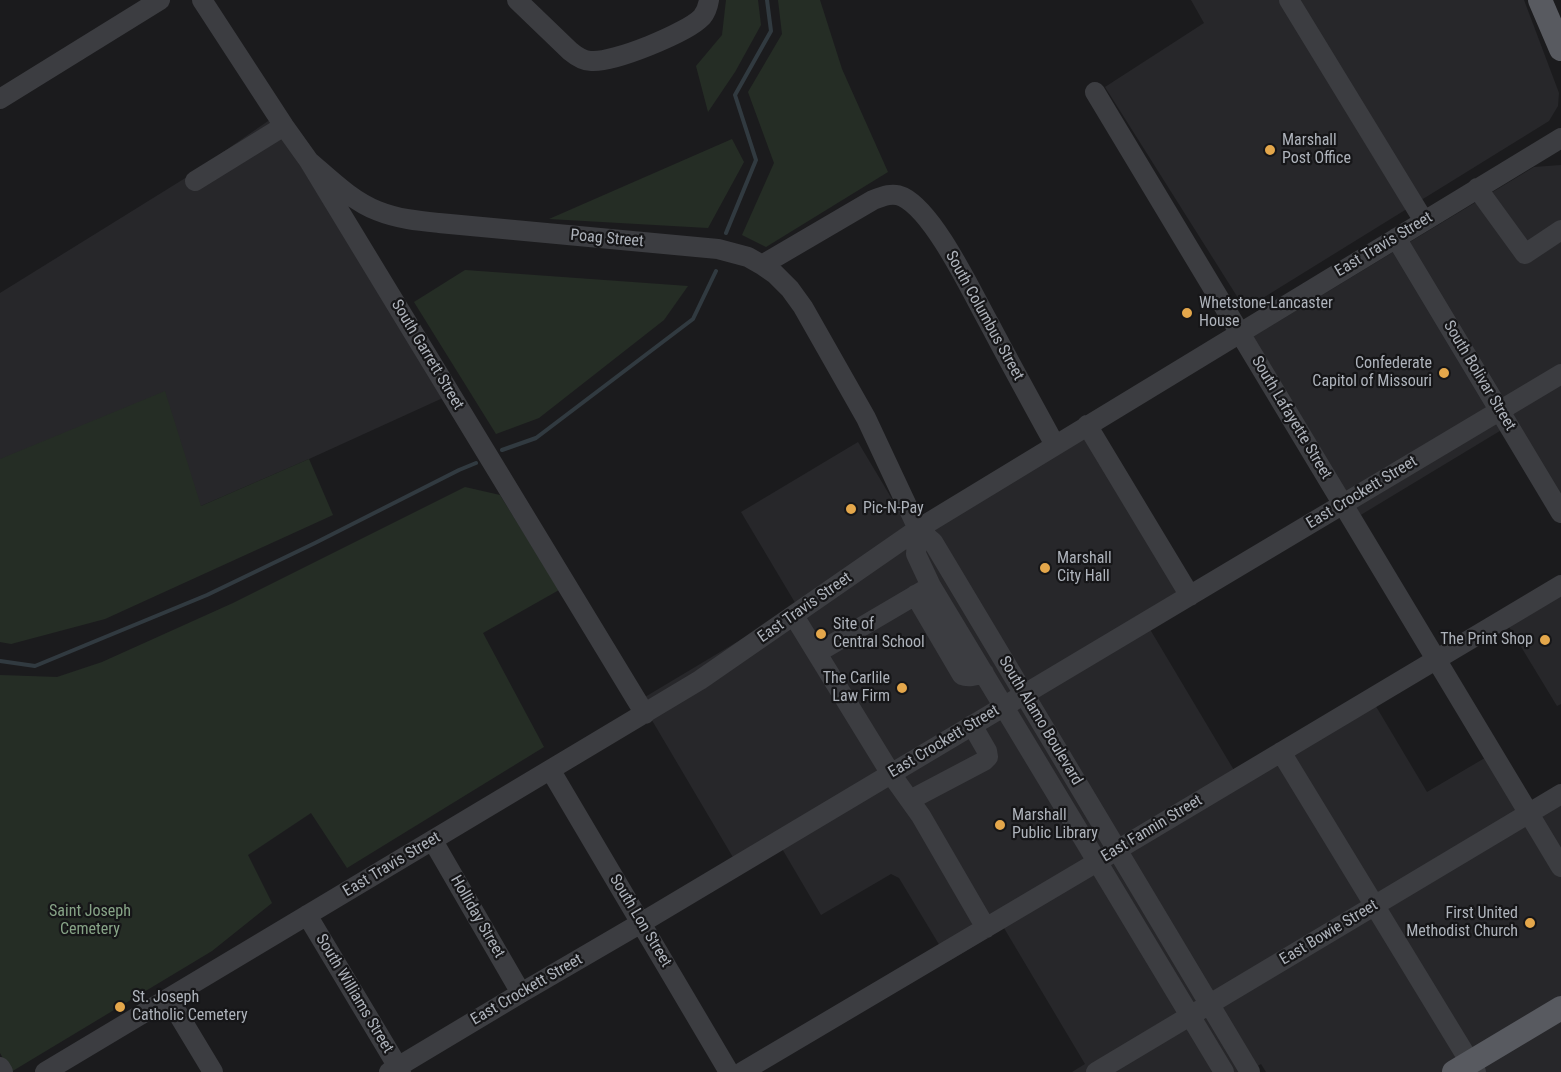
<!DOCTYPE html>
<style>
body{margin:0}
canvas{display:block;background:#1b1b1d}
</style>
<canvas width="1561" height="1072"></canvas>
<script>
const g = document.querySelector('canvas').getContext('2d');
g.lineJoin = 'round';
function paint(path, color) { g.fillStyle = color; g.fill(path, 'evenodd'); }
function trace(path, color, width, dash) { g.strokeStyle = color; g.lineWidth = width; g.lineCap = dash ? 'butt' : 'round'; g.setLineDash(dash || []); g.stroke(path); }
function drawText(font, color, halo, rows, align = 'center') {
  g.font = font + ' "Roboto Condensed",sans-serif'; g.lineWidth = 4.5; g.setLineDash([]); g.textBaseline = 'middle'; g.strokeStyle = halo; g.fillStyle = color; for (const [text, x, y, turn = 0] of rows) {
    g.save(); g.translate(x, y); g.rotate((+turn || 0) * Math.PI / 180); g.textAlign = isNaN(turn) ? turn : align; if (halo) g.strokeText(text, 0, 0); g.fillText(text, 0, 0); g.restore();
  }
}
paint(new Path2D(`
 M1191,0h333l35,93 -1,13 -9,15 -304,188 -140,-222 99,-64z
 M271,119l174,278 -136,62 -108,47 -201,-47v-166l187,-116z
 M1561,165v337l-48,-79 -154,93 -108,-178 283,-171z
 M1090,424l104,175 -46,27 90,151 133,-79 56,94 68,-40 36,59 30,-18v279h-295l-5,-8 -13,8h-176l13,-8 -81,-136 -55,33 -50,-83 -8,-4 -70,41 -47,-80 -40,24 -94,-159 157,-94 -56,-94 117,-70 53,89z
 M1561,589v115l-4,2 -51,-84z`), '#27272a');
paint(new Path2D(`
 M726,0h32l3,25 -26,47 -27,40 -12,-46 26,-31z
 M778,0h42l22,69 46,103 -122,75 -24,-12 32,-72 -26,-71 34,-58z
 M732,139l12,23 -36,66 -159,-9z
 M465,270l223,16 -24,34 -125,98 -43,16 -82,-132z
 M165,391l36,115 108,-47 24,56 -228,104 -94,25 -11,-2v-183z
 M465,487l35,8 59,95 -76,43 61,114 -197,121 -36,-55 -63,42 24,48 -60,48 -201,121 -11,-19v-378l57,2 45,-15 131,-59z`), '#252d25');
trace(new Path2D(`
 M726,233l30,-73 -21,-65 36,-64 -4,-31
 M502,450l34,-12 157,-119 23,-48
 M0,661l35,5 172,-71 108,-52 144,-73 17,-7`), '#313a40', 4);
trace(new Path2D(`
 M202,0l82,126 25,35 336,553
 M517,0l53,51c6,5 13,10 21,10 22,2 96,-28 111,-44 4,-5 6,-11 7,-17
 M1289,0l135,221
 M1095,92l466,775
 M0,99l160,-99
 M309,161c21,18 43,40 69,50 20,8 41,10 61,12l279,26 30,8 14,8 13,9 15,15 13,18 63,111 52,111 15,13 317,530
 M195,181l89,-55
 M1477,188l48,66 36,-24
 M1396,238l165,275
 M762,265l111,-65c10,-4 20,-8 30,-3 32,16 69,96 87,128 21,40 43,80 65,120
 M1087,425l103,171
 M918,529l-2,25 15,32 293,486
 M915,595l47,80c7,3 15,0 22,-2
 M794,616l97,158 30,42 65,112
 M817,653l114,-67
 M1281,752l195,320
 M551,771l178,301
 M910,800l74,-39 4,-4 -1,-6 -15,-26
 M433,841l88,152
 M307,915l94,157
 M169,999l44,73
 M0,1067l3,5
 M45,1072l655,-392 218,-151 643,-391
 M389,1072l132,-79 120,-70 920,-549
 M742,1072l355,-210 464,-277
 M1096,1072l465,-278`), '#3c3d41', 20);
trace(new Path2D(`
 M1540,0l21,49
 M1454,1072l107,-64`), '#585a60', 24);
for (const [x, y, r, color] of [
 [1270,150,6,"#e4a74b"],
 [1187,313,6,"#e4a74b"],
 [1444,373,6,"#e4a74b"],
 [851,509,6,"#e4a74b"],
 [1045,568,6,"#e4a74b"],
 [821,634,6,"#e4a74b"],
 [1545,640,6,"#e4a74b"],
 [902,688,6,"#e4a74b"],
 [1000,825,6,"#e4a74b"],
 [1530,923,6,"#e4a74b"],
 [120,1007,6,"#e4a74b"]
]) { const dot = new Path2D(); dot.arc(x, y, r, 0, 2 * Math.PI); g.fillStyle = color; g.fill(dot); trace(dot, '#161618', 2); }
drawText('16px', '#aeb3bb', '#161618', [
 ["Marshall",1282,141],
 ["Post Office",1282,159],
 ["Whetstone-Lancaster",1199,304],
 ["House",1199,322],
 ["Confederate",1432,364,"right"],
 ["Capitol of Missouri",1432,382,"right"],
 ["Pic-N-Pay",863,509],
 ["Marshall",1057,559],
 ["City Hall",1057,577],
 ["Site of",833,625],
 ["Central School",833,643],
 ["The Print Shop",1533,640,"right"],
 ["The Carlile",890,679,"right"],
 ["Law Firm",890,697,"right"],
 ["Marshall",1012,816],
 ["Public Library",1012,834],
 ["First United",1518,914,"right"],
 ["Methodist Church",1518,932,"right"],
 ["St. Joseph",132,998],
 ["Catholic Cemetery",132,1016]
], 'left');
drawText('16px', '#aeb3bb', '#161618', [
 ["Poag Street",607,239,5],
 ["East Travis Street",1384,245,-31],
 ["South Columbus Street",984,316,61],
 ["South Garrett Street",427,355,59],
 ["South Bolivar Street",1479,376,59],
 ["South Lafayette Street",1291,418,59],
 ["East Crockett Street",1362,493,-31],
 ["East Travis Street",805,608,-35],
 ["South Alamo Boulevard",1040,721,59],
 ["East Crockett Street",944,742,-31],
 ["East Fannin Street",1152,829,-31],
 ["East Travis Street",392,865,-31],
 ["Holliday Street",477,917,60],
 ["South Lon Street",640,921,59],
 ["East Bowie Street",1329,933,-31],
 ["East Crockett Street",527,990,-30],
 ["South Williams Street",354,994,59]
]);
drawText('16px', '#87a487', '#161618', [
 ["Saint Joseph",90,912],
 ["Cemetery",90,930]
]);
</script>
